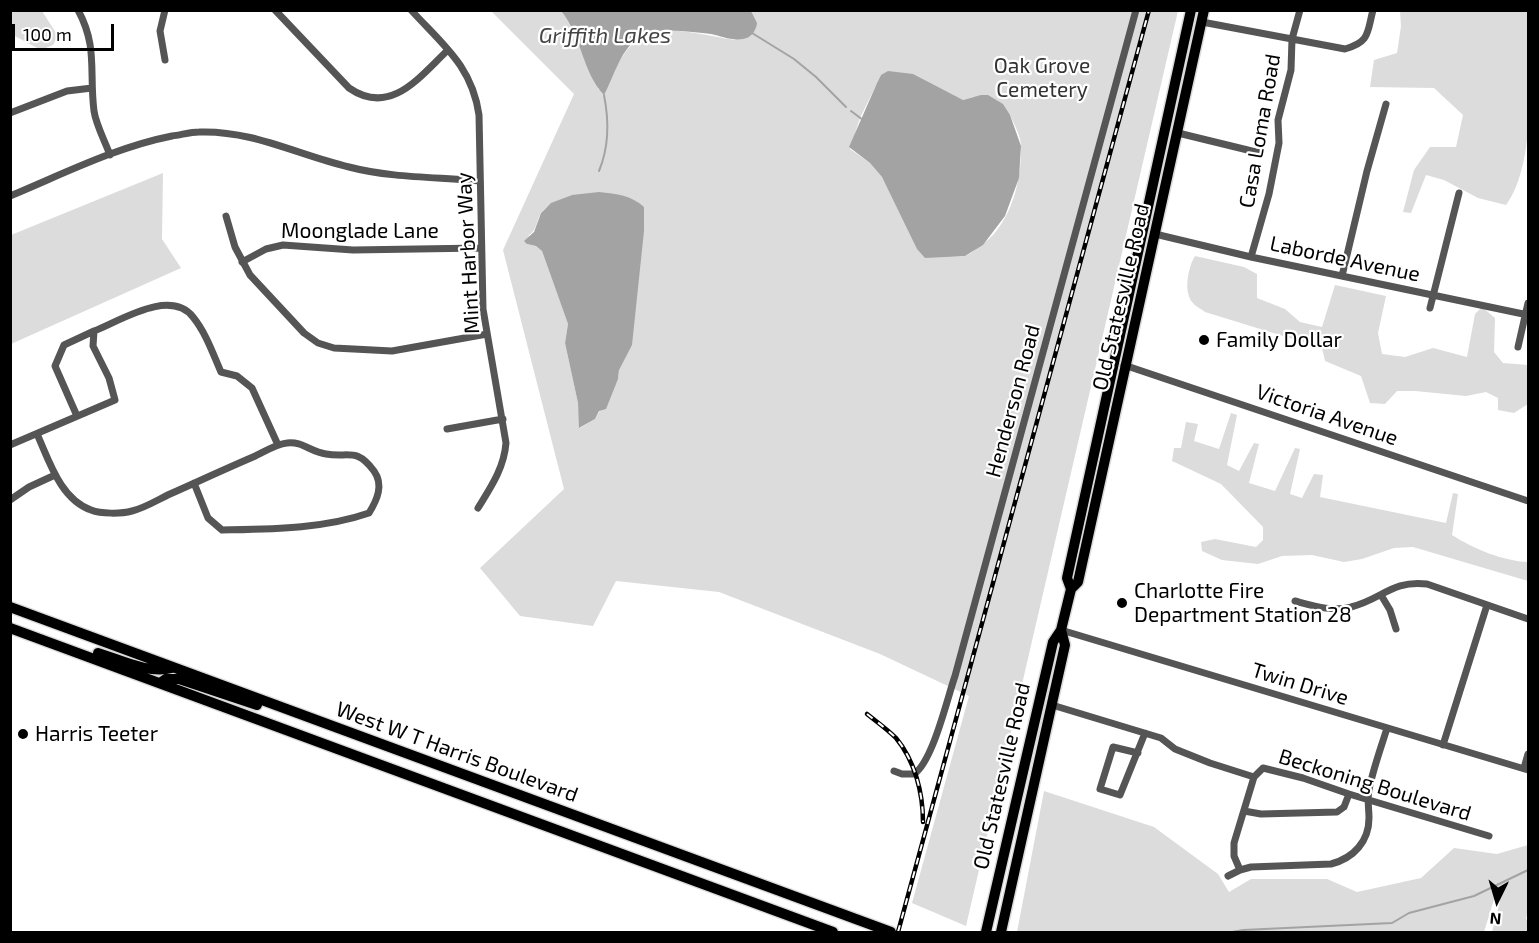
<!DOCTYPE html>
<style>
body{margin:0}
#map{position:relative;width:1539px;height:943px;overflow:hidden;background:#fff;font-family:"Exo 2",sans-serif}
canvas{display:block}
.frame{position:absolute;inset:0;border:12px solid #000;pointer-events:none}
.north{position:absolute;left:1467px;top:871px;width:60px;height:60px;-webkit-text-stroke:4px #fff;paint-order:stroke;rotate:185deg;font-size:16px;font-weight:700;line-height:24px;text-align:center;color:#000}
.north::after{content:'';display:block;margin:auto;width:21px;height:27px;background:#000;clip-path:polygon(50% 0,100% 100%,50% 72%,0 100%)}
.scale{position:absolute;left:12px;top:24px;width:102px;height:27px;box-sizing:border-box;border:3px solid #000;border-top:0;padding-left:8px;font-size:18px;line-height:21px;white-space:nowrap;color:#000;-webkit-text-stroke:4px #fff;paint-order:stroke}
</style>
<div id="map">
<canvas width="1539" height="943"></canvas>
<div class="frame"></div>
<div class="north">N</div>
<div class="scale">100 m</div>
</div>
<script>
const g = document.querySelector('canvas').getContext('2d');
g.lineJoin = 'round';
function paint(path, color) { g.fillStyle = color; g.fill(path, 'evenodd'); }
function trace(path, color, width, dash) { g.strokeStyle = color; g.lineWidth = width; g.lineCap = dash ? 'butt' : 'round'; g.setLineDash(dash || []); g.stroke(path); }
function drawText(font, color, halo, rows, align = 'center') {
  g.font = font + ' "Exo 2",sans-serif'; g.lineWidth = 4.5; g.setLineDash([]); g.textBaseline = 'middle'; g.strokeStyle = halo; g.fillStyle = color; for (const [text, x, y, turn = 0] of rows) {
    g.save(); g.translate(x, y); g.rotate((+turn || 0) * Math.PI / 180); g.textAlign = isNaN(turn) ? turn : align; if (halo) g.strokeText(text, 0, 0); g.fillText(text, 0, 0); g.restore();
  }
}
paint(new Path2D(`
 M10,11h32l16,25 -5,9 -12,5 -30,-16z
 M491,11h70l12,16 26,63 10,-5c26,-73 64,-55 126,-45l17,-28 -1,-1h427l-212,915 -54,-23 57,-207 -89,-42 -161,-62 -103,-11 -23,45 -73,-10 -40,-48 84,-79 -61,-239 71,-156zM881,75l65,18 17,7 10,-3 37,18c4,9 11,21 11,31 1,36 -11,83 -45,103 -3,3 -8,6 -12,7 -4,1 -10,0 -14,0l-54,-53 -14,-26 -12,-14 -20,-14 10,-31zM572,195l47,175 -1,9 -23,40 -15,9 -2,-25 -13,-60 3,-19 -26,-73 -6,-5 -9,-2 2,-9c8,-5 7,-14 12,-22 7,-10 20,-13 31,-18z
 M1400,11h128c1,51 10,152 -22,194l-28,-7 -34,-18 -18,-5 -15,38 -8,-1 11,-42 16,-23h26l7,-32 -29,-27 -64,-1 4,-27 23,-7 4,-27z
 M163,173l-1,66 19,29 -170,76v-109z
 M1195,256l49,11 13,7v24l28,11 15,13 22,5 13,-42 51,11 -8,37 4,21 23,3 28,-9 34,9 8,-43 7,-7 13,11 -1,34 9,11 25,2v39l-14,9 -16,-3v-12l-12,-6 -20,4 -51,-5h-18l-12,13 -15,-1 -9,-27 -36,-15 -3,-13 -117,-36c-3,-3 -9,-5 -12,-9 -10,-10 -5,-36 2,-47z
 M1231,413l6,2 -10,50 12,6 15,-28 5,1 -10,39 26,8 20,-43 5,1 -10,45 12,4 12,-24 9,1 -3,22 126,26 7,-30 5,1 -6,41c22,14 51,26 76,27v19l-115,-34 -19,1 -32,11 -18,3 -32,-7 -30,1 -24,8 -36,-4 -20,-9 -1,-9 14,-3 41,8 7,-7v-13l-42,-43 -49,-23 2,-13h7l5,-26 12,2 -4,17 25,8z
 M1044,791l110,36 64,47 11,18 22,-13h76l30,13 64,-14 33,-30 43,6 31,-9v64l-2,10 2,1v12h-36l8,-31 -5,-5 -11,36h-467z`), '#dcdcdc');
paint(new Path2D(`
 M561,11h190l6,12c-1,8 -6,15 -14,16 -12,2 -22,-3 -32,-5 -18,-2 -55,-7 -70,2 -21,13 -26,39 -37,59 -22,-23 -22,-59 -43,-84z
 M888,71l25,3 50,26 18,-5h7l15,9 7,11 11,31 -2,32 -14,38 -22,29 -18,11 -40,2 -8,-9 -35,-72 -12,-14 -21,-16 28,-64 4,-8z
 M599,192c18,2 32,3 45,15v24l-12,114 -13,25 -1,9 -12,30 -7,2 -4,8 -16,9 -1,-25 -13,-60 3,-19 -26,-73 -6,-5 -9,-2 -3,-3 10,-9 7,-19 10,-10 21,-8z`), '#a3a3a3');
trace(new Path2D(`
 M752,33l42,26 22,18 30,30
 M851,111l12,9
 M599,171c10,-24 10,-51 5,-76
 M1232,932l11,-2 149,-7 17,-10 65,-17 54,-26`), '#a3a3a3', 2);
const primary = new Path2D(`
 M1071,589l-4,-11 124,-568
 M10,607l881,325
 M10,628l823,304
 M98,653c23,7 50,21 74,15
 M160,683l6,-4h13l78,26
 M986,932l67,-290 8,-12 10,-41 7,-7 126,-572
 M1001,932l64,-287 -4,-15`);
trace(primary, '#dbdbdb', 13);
trace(new Path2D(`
 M78,10c20,37 11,61 16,101 2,14 11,30 16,44
 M165,10l-5,21 5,29
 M275,10l74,78c42,29 71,-12 99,-38
 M411,10c32,35 61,56 68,105l4,194 23,134c-2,25 -15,44 -28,65
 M1202,22l143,27c25,-7 22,-16 28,-39
 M10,113l57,-22 25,-3
 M1178,133l82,20
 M10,196c53,-22 106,-49 162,-60 9,-1 18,-4 27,-4 53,-2 99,23 150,35 42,11 88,10 131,14
 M226,216l9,31 15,28 54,58 14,10 16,5 58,3 95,-17
 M1155,234l96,23 277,58
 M1251,257l18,-63 10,-51 -1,-23 13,-50 1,-31 8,-29
 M242,262l24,-13 17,-4 70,5 128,-2
 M1342,276l25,-105 19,-67
 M1430,308l29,-115
 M1518,347l10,-44
 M1124,365l404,136
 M77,416l-22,-50 9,-21 30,-14
 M447,429l56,-10
 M37,434c12,26 23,65 54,76 10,4 30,4 41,1 13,-3 25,-11 38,-17 27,-12 55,-25 83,-37 11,-5 23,-13 34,-14 15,-2 24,9 39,11 23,4 30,-7 48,17 10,14 3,29 -5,42 -46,16 -98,16 -147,17l-14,-12 -14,-35
 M10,445l105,-45 -6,-22 -16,-32 1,-15c26,-10 76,-43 99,-14 13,16 20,37 28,55l16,4 15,12 26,57
 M10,500l19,-13 26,-12
 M1381,595l9,15 6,19
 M1295,601c19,5 38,11 56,6 32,-8 40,-27 76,-23l101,35
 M1061,630l467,140
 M1052,705l109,33 14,11 35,14 44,14 9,-9 40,10 46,16 140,42
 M1443,745l44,-140
 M1138,753l-25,-6 -13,42 20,6 25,-62
 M1524,768l4,-14
 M894,771l8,3h12c19,-13 33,-75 41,-98l181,-666
 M1244,811l17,3 76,-2 7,-5 5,-13
 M1240,870l-6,-14v-13l20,-66
 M1228,876l12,-6 11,-3 80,-3c23,-6 38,-23 38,-46 0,-9 -2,-19 0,-28 4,-21 12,-42 18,-62`), '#555', 7);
trace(primary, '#000', 10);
const rail = new Path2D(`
 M867,714c10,8 20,15 29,24 19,23 27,55 27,84
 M898,932l251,-922`);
trace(rail, '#000', 4.5);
trace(rail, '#fff', 2, [7]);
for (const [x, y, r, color] of [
 [1204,340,6,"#000"],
 [1122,603,6,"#000"],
 [23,734,6,"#000"]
]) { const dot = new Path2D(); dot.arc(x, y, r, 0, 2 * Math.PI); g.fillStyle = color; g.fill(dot); trace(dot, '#fff', 2); }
drawText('21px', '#333', '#fff', [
 ["Oak Grove",1042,66],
 ["Cemetery",1042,90]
]);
drawText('21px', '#000', '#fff', [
 ["Casa Loma Road",1260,131,-80],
 ["Moonglade Lane",360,231],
 ["Mint Harbor Way",468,253,-93],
 ["Laborde Avenue",1345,259,12],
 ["Old Statesville Road",1121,297,-77],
 ["Henderson Road",1013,401,-75],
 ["Victoria Avenue",1327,415,19],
 ["Twin Drive",1300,684,17],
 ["West W T Harris Boulevard",457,752,20],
 ["Old Statesville Road",1002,776,-77],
 ["Beckoning Boulevard",1375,785,17]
]);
drawText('21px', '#000', '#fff', [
 ["Family Dollar",1216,340],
 ["Charlotte Fire",1134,591],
 ["Department Station 28",1134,615],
 ["Harris Teeter",35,734]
], 'left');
drawText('italic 22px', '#444', '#fff', [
 ["Griffith Lakes",605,36]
]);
</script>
